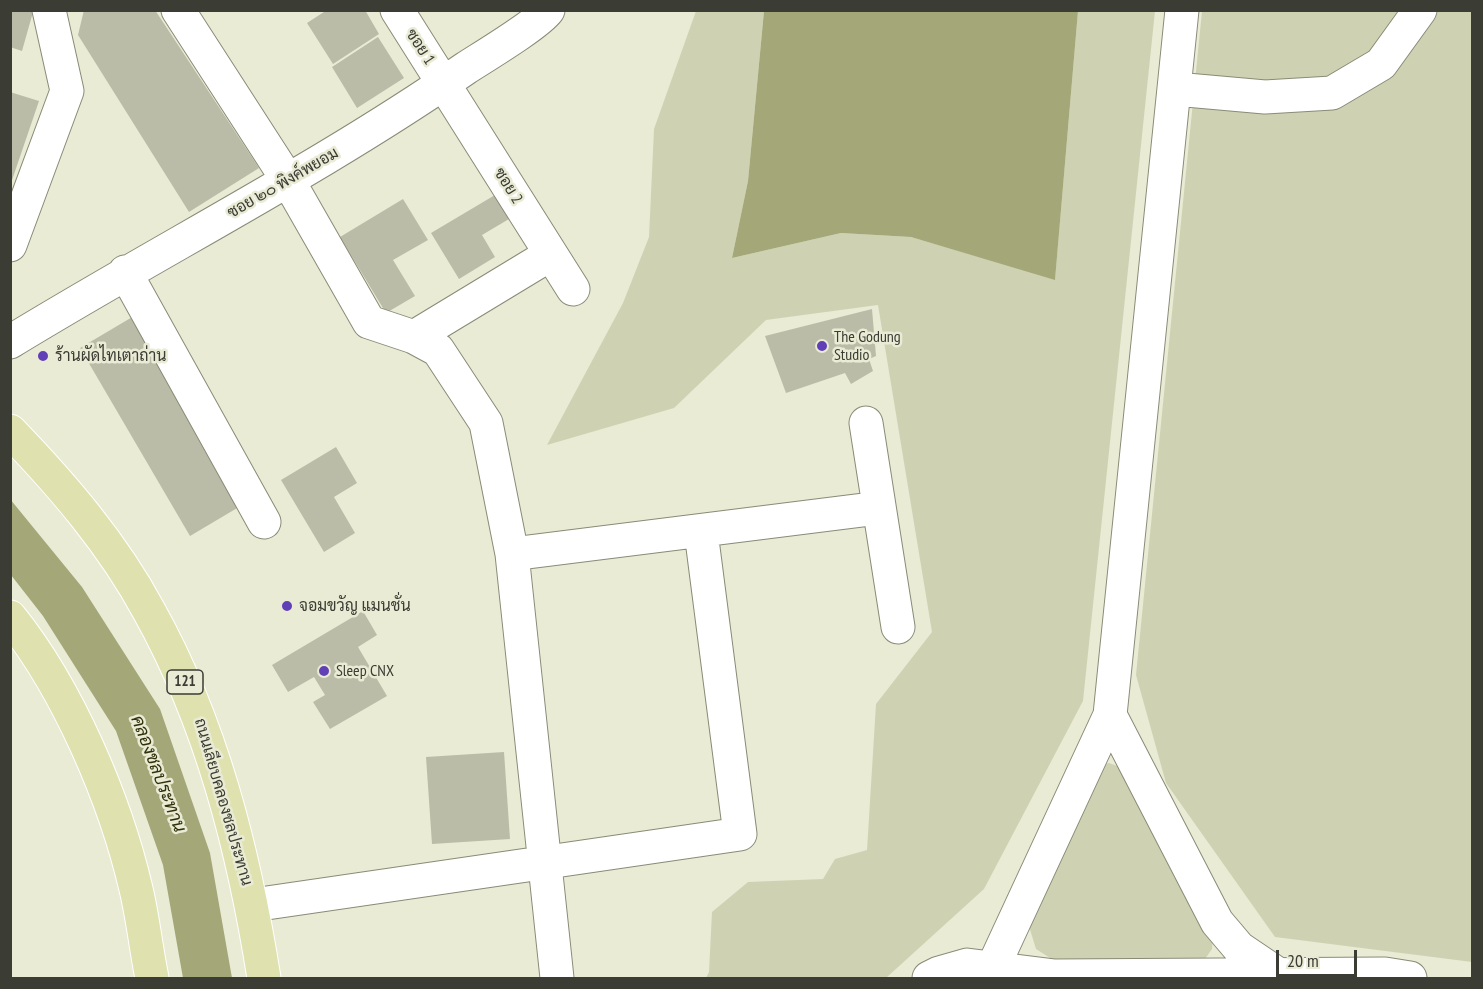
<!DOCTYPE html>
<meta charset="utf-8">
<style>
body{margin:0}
#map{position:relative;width:1483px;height:989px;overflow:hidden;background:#e9ebd5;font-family:"PT Sans Narrow",sans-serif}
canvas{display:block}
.frame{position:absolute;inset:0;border:12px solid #3b3c33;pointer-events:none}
.scale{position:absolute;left:1276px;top:950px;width:81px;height:27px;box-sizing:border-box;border:3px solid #3b3c33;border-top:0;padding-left:8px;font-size:18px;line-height:21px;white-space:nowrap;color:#3b3c33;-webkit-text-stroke:4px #e9ebd5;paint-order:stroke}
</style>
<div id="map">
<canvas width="1483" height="989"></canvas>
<div class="frame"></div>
<div class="scale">20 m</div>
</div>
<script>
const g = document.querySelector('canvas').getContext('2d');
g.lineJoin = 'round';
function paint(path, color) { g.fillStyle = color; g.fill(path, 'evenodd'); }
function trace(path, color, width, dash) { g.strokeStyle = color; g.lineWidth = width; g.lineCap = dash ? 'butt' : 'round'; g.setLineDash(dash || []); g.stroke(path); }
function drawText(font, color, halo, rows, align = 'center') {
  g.font = font + ' "PT Sans Narrow",Sarabun,sans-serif'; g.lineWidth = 5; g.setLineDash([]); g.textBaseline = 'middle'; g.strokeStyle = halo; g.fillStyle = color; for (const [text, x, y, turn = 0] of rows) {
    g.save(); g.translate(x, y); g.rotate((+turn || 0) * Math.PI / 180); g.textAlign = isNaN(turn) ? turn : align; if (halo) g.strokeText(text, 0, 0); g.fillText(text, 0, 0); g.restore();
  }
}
paint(new Path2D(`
 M696,11h68l-16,170 -16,77 109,-25 70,4 144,42 23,-268h77l-72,690 -99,188 -98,89h-180l3,-6 3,-60 36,-30 75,-3 12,-20 32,-9 9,-146 56,-72 -54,-327 -112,15 -92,88 -127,37 76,-142 26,-66 5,-108z
 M1202,11h270v951l-197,-25 -109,-154 -30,-108z
 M1109,763l11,4 93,168 -1,14 -7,10 -147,4 -22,-14 -8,-26 67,-157z`), '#cfd2b2');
paint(new Path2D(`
 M764,11h314l-23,269 -144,-43 -70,-4 -109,25 16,-77z
 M10,499l72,88 78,122 50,144 22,125h-49l-20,-113 -47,-134 -73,-115 -32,-41z`), '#a4a778');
paint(new Path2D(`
 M10,10l23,2 -11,39 -12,-4z
 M84,10h71l104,158 -70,44 -111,-177z
 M327,10h38l14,24 -46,30 -26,-41z
 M378,37l26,41 -47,30 -25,-41z
 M10,92l29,9 -28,82h-1z
 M495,195l14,24 -27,16 13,22 -36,22 -28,-46z
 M403,199l25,41 -35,20 22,36 -29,17 -46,-76z
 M872,309l4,47 -7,3 4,12 -22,13 -6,-11 -59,20 -21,-57z
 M139,313l110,188 -59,35 -110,-188z
 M336,447l21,36 -23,14 21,36 -31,19 -43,-72z
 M363,611l14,24 -19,12 29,49 -57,33 -17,-27 12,-7 -11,-18 -26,15 -16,-27z
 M504,752l6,87 -78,5 -6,-87z`), '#babca7');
const minor = new Path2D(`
 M178,10l111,172 80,140 45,15 24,13 48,73 26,131 45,424
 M397,10l176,279
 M1175,89l90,8 67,-4 49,-29 39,-54
 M10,245l57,-154 -18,-81
 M125,272l139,250
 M414,337l137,-83
 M10,342c152,-93 310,-173 456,-274 17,-11 72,-44 82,-58
 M866,423l32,204
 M512,554l367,-46
 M1110,715l107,207 22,26 37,25
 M253,905l487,-71 -39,-302
 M929,978l10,-5 28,-8 88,11 330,-2 25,4
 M988,978l122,-263 72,-705`);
const major = new Path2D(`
 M10,431c53,55 103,113 139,180 63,113 95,241 115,367
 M10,617c58,72 105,182 126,272 7,29 10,60 16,89`);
trace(minor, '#898b77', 35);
trace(major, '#fff', 35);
trace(minor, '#fff', 33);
trace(major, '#dfe2af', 33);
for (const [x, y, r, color] of [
 [822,346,6,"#613fb7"],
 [43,356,6,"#613fb7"],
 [287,606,6,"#613fb7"],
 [324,671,6,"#613fb7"]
]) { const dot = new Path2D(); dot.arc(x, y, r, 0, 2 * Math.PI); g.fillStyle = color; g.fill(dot); trace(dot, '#e9ebd5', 2); }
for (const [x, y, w] of [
 [185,682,36]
]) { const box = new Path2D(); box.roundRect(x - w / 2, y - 12, w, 24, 4.5); g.fillStyle = '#e9ebd5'; g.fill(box); trace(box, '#3b3c33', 1.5); }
drawText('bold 15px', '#3b3c33', null, [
 ["121",185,682]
]);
drawText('16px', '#3b3c33', '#e9ebd5', [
 ["ซอย 1",420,47,57],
 ["ซอย ๒๐ พิงค์พยอม",283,183,-30],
 ["ซอย 2",508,186,58],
 ["ถนนเลียบคลองชลประทาน",223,802,74]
]);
drawText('16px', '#3b3c33', '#e9ebd5', [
 ["The Godung",834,337],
 ["Studio",834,355],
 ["ร้านผัดไทเตาถ่าน",55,356],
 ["จอมขวัญ แมนชั่น",299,606],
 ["Sleep CNX",336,671]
], 'left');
drawText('italic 18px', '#30310a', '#e9ebd5', [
 ["คลองชลประทาน",158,774,69]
]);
</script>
